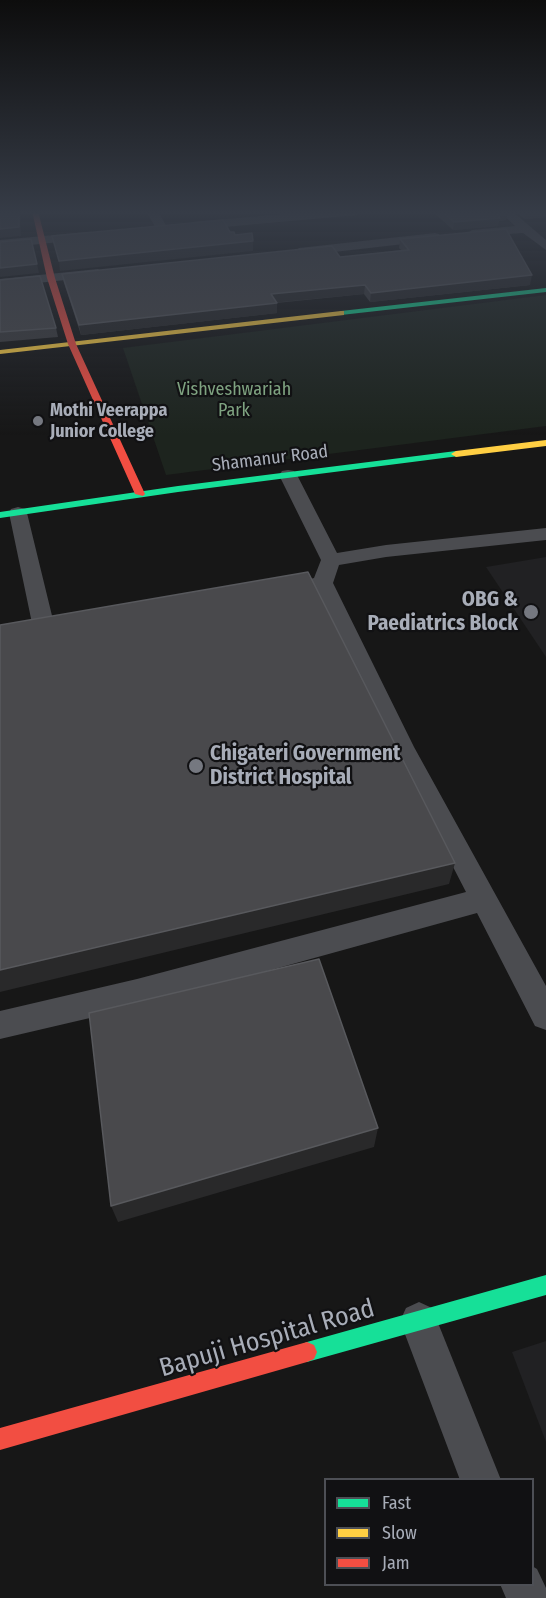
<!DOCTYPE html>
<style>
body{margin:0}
#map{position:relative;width:546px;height:1598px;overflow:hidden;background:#171717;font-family:"Fira Sans Condensed",sans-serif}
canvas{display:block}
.legend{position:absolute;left:324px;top:1478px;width:210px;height:108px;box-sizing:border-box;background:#111113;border:2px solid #4d4f55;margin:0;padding:8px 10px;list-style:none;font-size:18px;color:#a8adb8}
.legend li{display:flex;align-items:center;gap:12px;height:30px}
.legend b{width:30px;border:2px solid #4d4f55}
</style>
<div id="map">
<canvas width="546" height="1598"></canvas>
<ul class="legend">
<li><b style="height:8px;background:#16e098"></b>Fast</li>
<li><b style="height:8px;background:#ffcf43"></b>Slow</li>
<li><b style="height:8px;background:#f24e42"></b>Jam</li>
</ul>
</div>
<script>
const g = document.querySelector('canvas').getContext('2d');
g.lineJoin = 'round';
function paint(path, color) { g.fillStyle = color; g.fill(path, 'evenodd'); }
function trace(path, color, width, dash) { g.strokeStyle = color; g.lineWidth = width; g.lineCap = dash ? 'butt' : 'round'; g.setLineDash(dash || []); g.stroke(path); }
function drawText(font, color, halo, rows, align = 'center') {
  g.font = font + ' "Fira Sans Condensed",sans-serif'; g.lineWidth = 4.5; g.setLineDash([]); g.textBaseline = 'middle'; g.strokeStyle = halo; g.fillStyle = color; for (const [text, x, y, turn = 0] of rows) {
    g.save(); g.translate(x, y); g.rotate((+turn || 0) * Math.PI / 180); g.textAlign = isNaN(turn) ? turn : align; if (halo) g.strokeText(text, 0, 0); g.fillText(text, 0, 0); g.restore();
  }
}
paint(new Path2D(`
 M546,557v100l-60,-90z
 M546,1341v101l-34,-90z`), '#212123');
paint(new Path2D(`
 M546,295v131l-380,49 -43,-127z`), '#1d241e');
paint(new Path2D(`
 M146,211h12l10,18 -2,3h-8z
 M318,211h45l-6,4 -165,15 -6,-4 6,-4z
 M499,211h13l34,29v10l-23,-17 -55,4 -2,-3 6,-4 43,-4z
 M86,232l4,1 2,3 -2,3 -90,9v-8z
 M435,233l4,1 2,3 -2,3 -140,16 -6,-4 6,-4z
 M98,269l7,4 -2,3 -103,11v-8z
 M288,470l6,1 3,4 40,78 49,-8 160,-17v12l-160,17 -47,8 -6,18 81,164 132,239v44l-11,-4 -58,-113 -340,94 -137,32v-28l137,-32 329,-87 -103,-199 -47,-102 -10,1 -7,-2 -3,-4 3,-4 15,-4 7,-18 -42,-85 3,-4z
 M18,507l7,2 2,4 28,115 -3,5 -8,2 -8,-2 -3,-5 -24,-115 2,-4z
 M419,1302l13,6 69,172h-41l-60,-159 6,-13z
 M532,1566l5,3 9,19v10h-40l-6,-14h32z`), '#4b4c50');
paint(new Path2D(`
 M546,288v4l-205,23 -4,-2 4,-2z
 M456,451l3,1v4l-281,36 -178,26v-6l178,-26z
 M546,1275v20l-239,67 -7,-3 -3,-7 3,-7 7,-3z`), '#16e098');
paint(new Path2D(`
 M341,311h3v4l-344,39v-4z
 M546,440v6l-90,11 -5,-3 5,-3z`), '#ffcf43');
paint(new Path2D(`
 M32,211h6l17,67 21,66 69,150 -2,2 -8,-2 -67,-150 -21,-66z
 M307,1342l7,3 3,7 -3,7 -7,3 -307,88v-22z`), '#f24e42');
paint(new Path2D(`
 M432,211h74v9l-7,1 -1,5 -45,4z
 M515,211h31v6l-21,2z
 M400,239l130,46 -160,17 -6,-8 -88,9 1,10 -196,22 -17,-52 -2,-9 278,-17 61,-7 -2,-2z
 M0,280l56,48 2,9 -58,5z`), '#3d3d3f');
paint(new Path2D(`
 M19,211h1l1,25 -21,2v-9z
 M526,211h20v6l-21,2z
 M508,213l-2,7 -7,1 -1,5 -45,4 1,-8 43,-8z
 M253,241v10l-193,20 -1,-10z
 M37,264l2,9 -39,4v-9z
 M532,275l-2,10 -160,17 1,-9z
 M365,285l-1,9 -93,9v-9z
 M277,303v10l-196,22 -2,-10z
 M455,863l-6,21 -449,108v-22z
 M378,1128l-4,19 -256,75 -7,-16z`), '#29292a');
const building = new Path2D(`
 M0,211h19v16l-19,2z
 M442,211h64l2,2 -11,1 3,4 -46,4z
 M223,220l7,12h4l1,3 17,-2 1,8 -194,20 -7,-25z
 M506,229l26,46 -161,18 -6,-8 -94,9 6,9 -198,22 -17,-51 270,-28 8,11 69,-7 -9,-11z
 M31,239l6,25 -37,4v-26z
 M40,276l16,52 -56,4v-52z
 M308,572l147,291 -455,107v-345z
 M319,959l59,169 -267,78 -22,-193z`);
paint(building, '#49494c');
trace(building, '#58595d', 1.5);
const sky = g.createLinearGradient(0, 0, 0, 435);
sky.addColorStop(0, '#0d0d0d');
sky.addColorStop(0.49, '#363c47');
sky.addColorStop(1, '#363c4700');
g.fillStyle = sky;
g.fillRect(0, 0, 546, 435);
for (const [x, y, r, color] of [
 [38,421,6,"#757880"],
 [531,612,8,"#757880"],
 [196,766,8,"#757880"]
]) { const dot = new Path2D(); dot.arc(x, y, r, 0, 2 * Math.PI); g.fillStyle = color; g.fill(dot); trace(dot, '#111113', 2); }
drawText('18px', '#7fa381', '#111113', [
 ["Vishveshwariah",234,390],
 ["Park",234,411]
]);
drawText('bold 18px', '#a8adb8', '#111113', [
 ["Mothi Veerappa",50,411],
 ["Junior College",50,432]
], 'left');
drawText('18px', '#a8adb8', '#111113', [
 ["Shamanur Road",270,459,-7]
]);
drawText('bold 21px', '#a8adb8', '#111113', [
 ["OBG &",518,600],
 ["Paediatrics Block",518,624],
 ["Chigateri Government",210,754,"left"],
 ["District Hospital",210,778,"left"]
], 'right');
drawText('26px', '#a8adb8', '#111113', [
 ["Bapuji Hospital Road",267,1339,-16]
]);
</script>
